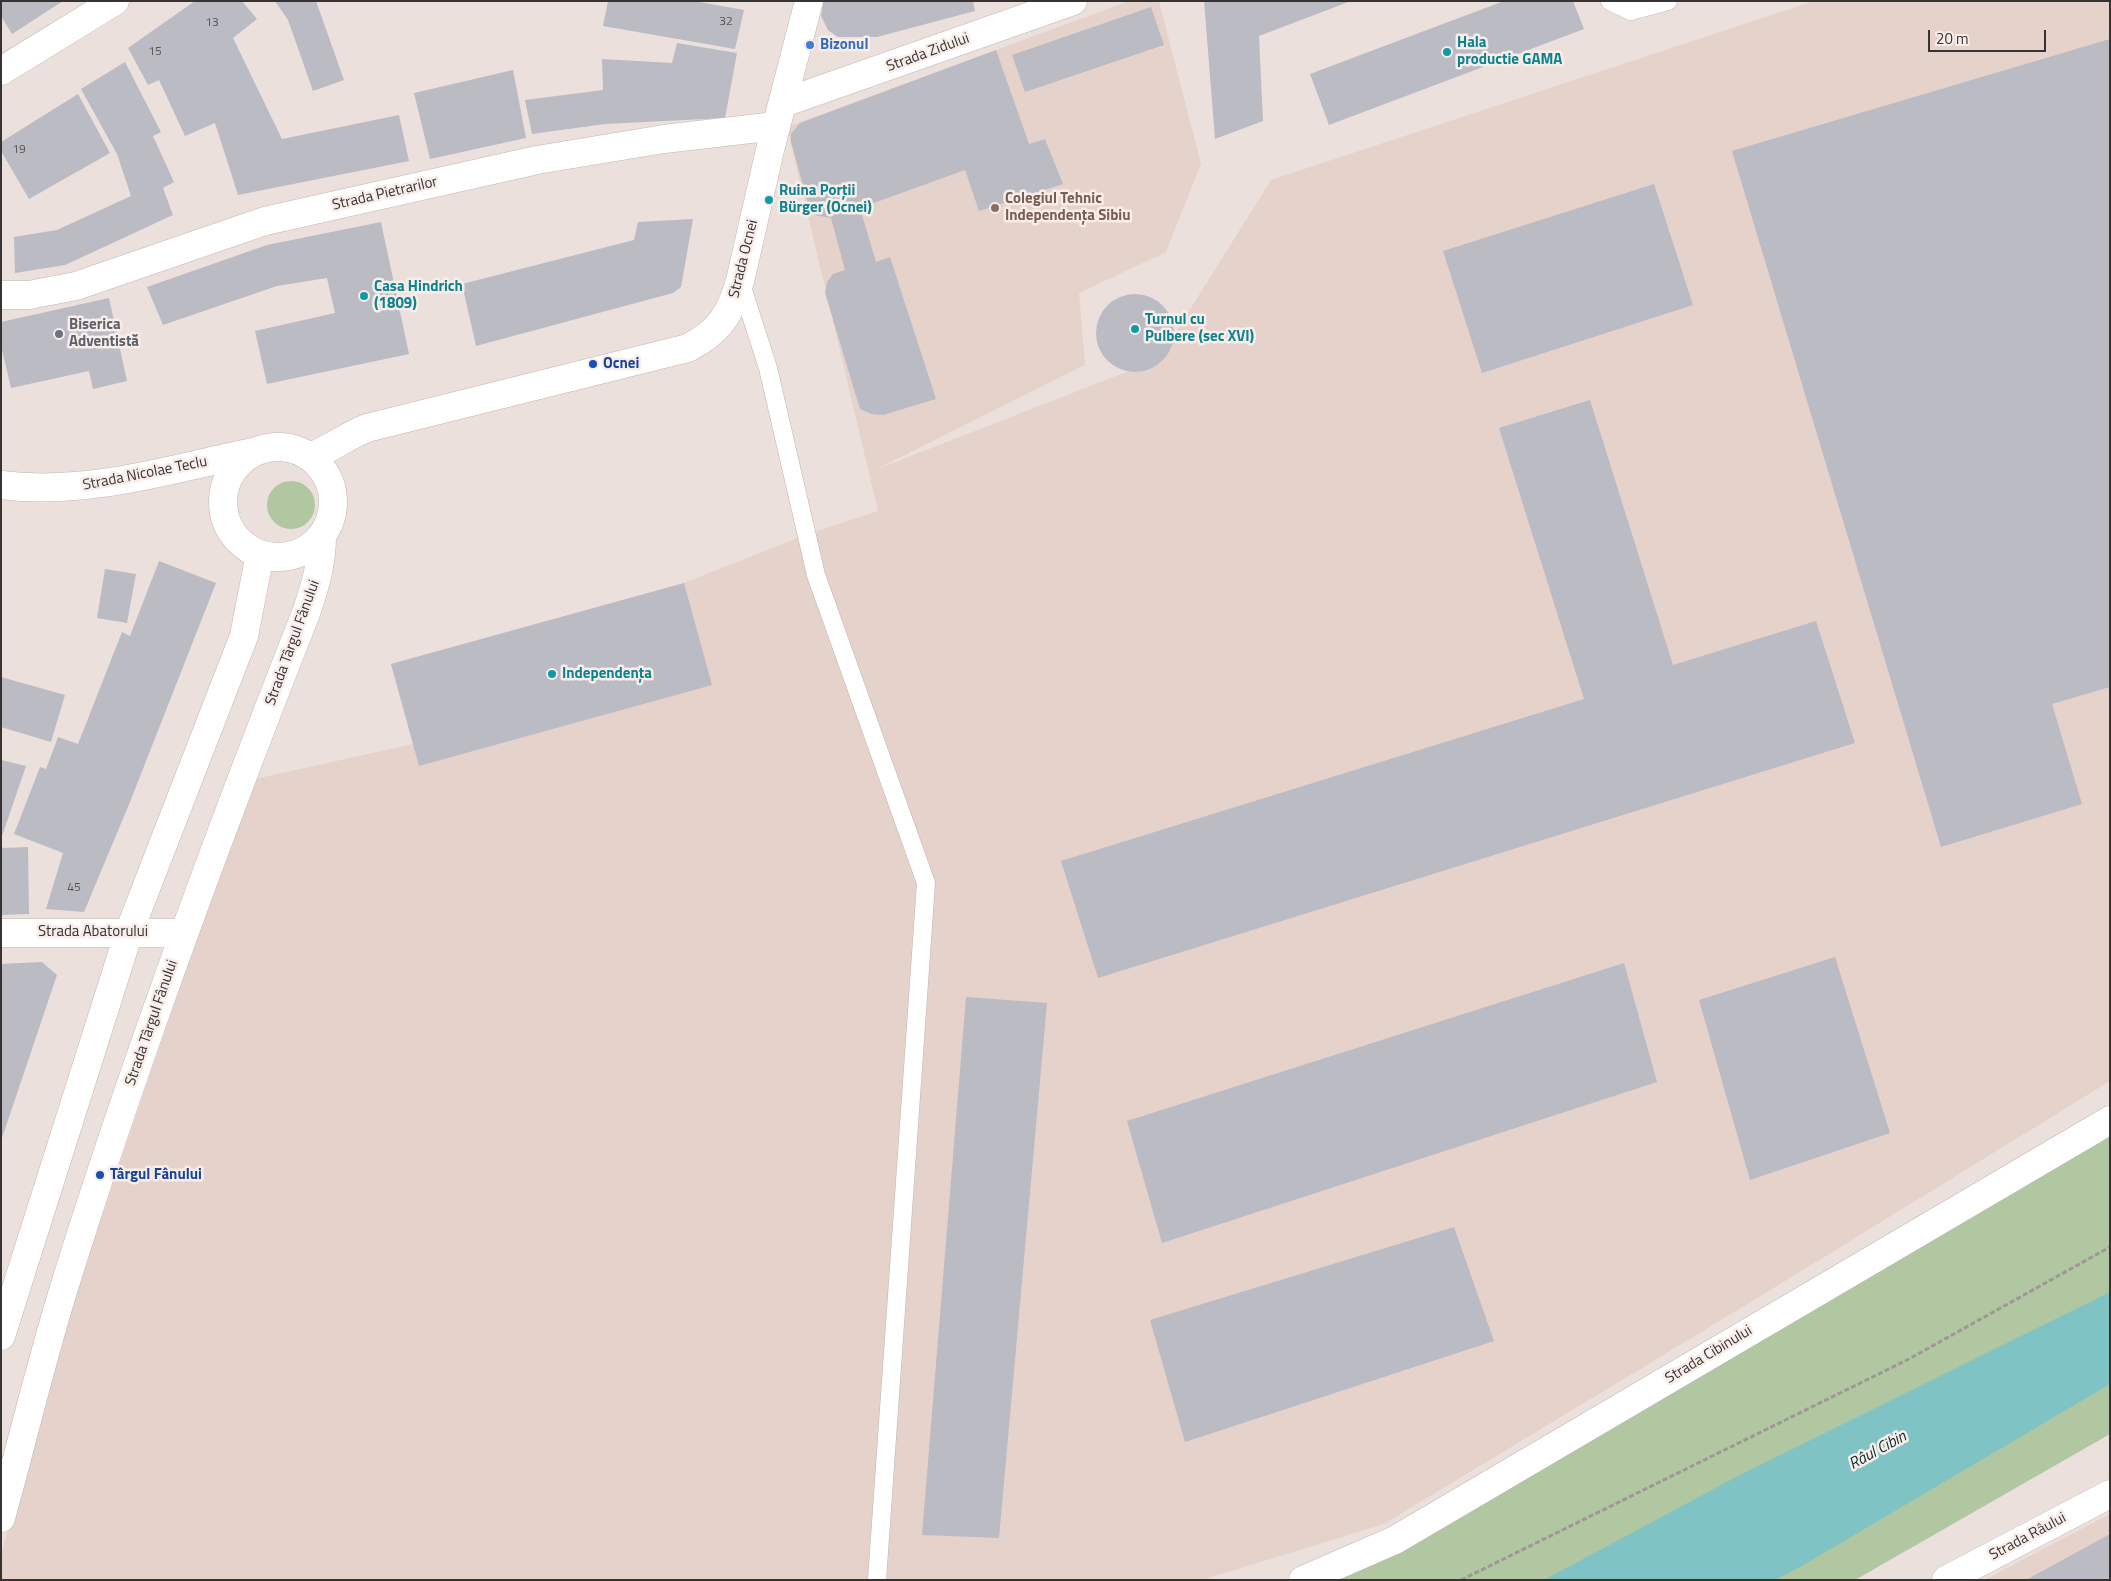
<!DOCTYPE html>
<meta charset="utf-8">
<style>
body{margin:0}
#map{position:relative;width:2111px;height:1581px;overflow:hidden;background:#ebe0dc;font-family:"Titillium Web",sans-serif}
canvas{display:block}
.frame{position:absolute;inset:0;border:2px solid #373332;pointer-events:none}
.scale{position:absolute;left:1928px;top:30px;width:118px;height:22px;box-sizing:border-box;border:2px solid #373332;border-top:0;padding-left:6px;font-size:15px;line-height:18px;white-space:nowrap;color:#373332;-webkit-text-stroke:4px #f8ede9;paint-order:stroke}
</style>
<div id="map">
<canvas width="2111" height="1581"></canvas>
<div class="frame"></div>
<div class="scale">20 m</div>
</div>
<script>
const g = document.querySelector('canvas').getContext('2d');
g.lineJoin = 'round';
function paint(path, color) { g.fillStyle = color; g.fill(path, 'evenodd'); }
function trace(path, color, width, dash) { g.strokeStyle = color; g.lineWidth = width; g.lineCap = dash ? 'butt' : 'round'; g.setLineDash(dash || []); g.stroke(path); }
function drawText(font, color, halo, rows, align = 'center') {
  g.font = font + ' "Titillium Web",sans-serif'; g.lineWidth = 5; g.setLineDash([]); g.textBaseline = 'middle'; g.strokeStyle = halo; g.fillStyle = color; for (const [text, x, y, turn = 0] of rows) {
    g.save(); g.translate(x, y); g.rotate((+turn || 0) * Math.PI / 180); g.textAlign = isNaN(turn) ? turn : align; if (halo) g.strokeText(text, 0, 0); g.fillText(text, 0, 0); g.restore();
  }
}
paint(new Path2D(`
 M1129,1h30l42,163 -35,88 -87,41 6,72 -210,105 254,-99 32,-8 6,-7 7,-21 97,-155 543,-179h296v1080l-346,213 -380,230 -182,56h-1201v-25l68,-243 156,-456 30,-77 158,-35 -22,-80 293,-81 121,-48 73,-24 -91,-384z
 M2110,1514v66h-126z`), '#e5d2cb');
paint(new Path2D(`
 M267 505a24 24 0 1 1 48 0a24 24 0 1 1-48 0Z
 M2110,1115v319l-255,146h-550z`), '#b0c7a2');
paint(new Path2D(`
 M2110,1292v92l-310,183 -25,13h-231l194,-104z`), '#7fc3c4');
paint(new Path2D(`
 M1,1h62l-51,33 -11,-18z
 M195,1h47l15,18 -24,19 49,101 117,-24 10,46 -171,34 -23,-72 -30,13 -26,-56 -11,5 -20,-37z
 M275,1h41l28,79 -31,11 -25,-71z
 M608,1h86l50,9 -9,39 -132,-23z
 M823,1h150l2,10 -98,26h-39l-10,-7 -7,-14z
 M1204,1h147l-92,35 4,85 -48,18z
 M1504,1h69l11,28 -255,96 -19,-51z
 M1151,7l13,38 -139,47 -13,-37z
 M2110,39v648l-58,17 30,100 -141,43 -209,-696z
 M677,43l60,10 -12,65 -120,6 -73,10 -7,-34 78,-10 -1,-31 70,4z
 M996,50l33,94 16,-5 18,45 -84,27 -14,-41 -105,38 16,54 14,-5 46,142 -53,16 -12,-1 -11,-5 -35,-116 2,-11 6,-8 12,-4 -14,-52 -16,-3 -6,-8 -18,-65v-8l9,-11z
 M125,62l36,70 -8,4 21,46 -11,6 10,27 -108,50 -50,8 -1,-36 43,-7 74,-34 -14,-42 -36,-65z
 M513,70l13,68 -96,21 -16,-66z
 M78,94l32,59 -81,46 -28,-48v-9z
 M1654,184l39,121 -211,68 -39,-122z
 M693,219l-12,68 -8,6 -197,53 -14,-62 172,-44 4,-18z
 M381,222l28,132 -142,30 -12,-53 80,-18 -8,-35 -50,8 -114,39 -16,-38 120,-42z
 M1096 333a39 39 0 1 1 78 0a39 39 0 1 1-78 0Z
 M109,298l18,83 -34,8 -4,-18 -78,17 -10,-42v-24z
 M1590,400l83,265 143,-44 39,122 -757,235 -37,-117 523,-162 -85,-271z
 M159,561l57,22 -86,219 -46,110 -38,-3 17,-56 -49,-19 26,-67 6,2 12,-32 20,7 44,-112 8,4z
 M105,569l31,5 -9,49 -30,-5z
 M684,583l28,102 -293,81 -28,-102z
 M1,677l64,18 -14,47 -50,-15z
 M1,760l25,6 -24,70h-1z
 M28,847l1,67 -28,1v-67z
 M1835,957l55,176 -140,47 -51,-180z
 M42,962l15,13 -56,166v-177z
 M1624,963l33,119 -495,161 -35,-122z
 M966,997l81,6 -48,535 -77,-3z
 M1454,1227l40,114 -309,101 -35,-122z
 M2110,1534v46h-84z`), '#bbbbc4');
const service = new Path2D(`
 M1610,1l21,10 37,-10
 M740,281l28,87 48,207 110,308 -49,697`);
const minor = new Path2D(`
 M1,71l114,-70
 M783,103l290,-102
 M1,295h28l47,-9 189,-65 272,-61 127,-21 112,-13
 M1,933h183`);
const tertiary = new Path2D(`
 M310,457c20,-8 37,-21 57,-29l321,-80c32,-17 42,-33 52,-67l30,-131 39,-149`);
const primary = new Path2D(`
 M223 502a55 55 0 1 1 110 0a55 55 0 1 1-110 0Z
 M1,485c85,11 170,-16 252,-33
 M1,1336l128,-404 115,-296 16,-82
 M1,1518c21,-76 39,-152 62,-227 71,-229 155,-455 243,-678 9,-26 16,-50 16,-77
 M1303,1580l92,-40 715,-420
 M1946,1580l164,-86`);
trace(service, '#c0b6b2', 19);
trace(minor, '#c0b6b2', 29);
trace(tertiary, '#c0b6b2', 29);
trace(primary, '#c0b6b2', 29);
trace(new Path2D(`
 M1461,1580l448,-221 201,-112`), '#9f9794', 3, [5, 2.5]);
trace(service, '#fff', 18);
trace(minor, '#fff', 28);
trace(tertiary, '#fff', 28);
trace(primary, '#fff', 28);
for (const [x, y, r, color] of [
 [810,45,5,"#3f7fe0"],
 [1447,52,5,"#0f9aa8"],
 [769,200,5,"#0f9aa8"],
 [995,208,5,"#8d6e63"],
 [364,296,5,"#0f9aa8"],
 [1135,329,5,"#0f9aa8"],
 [59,334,5,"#6b7280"],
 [593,364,5,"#1a4fb4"],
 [552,674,5,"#0f9aa8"],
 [100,1175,5,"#1a4fb4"]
]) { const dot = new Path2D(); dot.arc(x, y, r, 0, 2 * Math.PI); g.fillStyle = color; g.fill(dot); trace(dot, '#f8ede9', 2); }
drawText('12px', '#585556', null, [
 ["32",726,22],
 ["13",212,23],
 ["15",155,52],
 ["19",19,150],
 ["45",74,888]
]);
drawText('bold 15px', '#0d838f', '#f8ede9', [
 ["Hala",1457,43],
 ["productie GAMA",1457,60],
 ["Ruina Porții",779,191],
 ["Bürger (Ocnei)",779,208],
 ["Casa Hindrich",374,287],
 ["(1809)",374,304],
 ["Turnul cu",1145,320],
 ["Pulbere (sec XVI)",1145,337],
 ["Independența",562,674]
], 'left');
drawText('bold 15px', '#366cbe', '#f8ede9', [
 ["Bizonul",820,45]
], 'left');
drawText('15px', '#373332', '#f8ede9', [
 ["Strada Zidului",928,53,-20],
 ["Strada Pietrarilor",385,194,-13],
 ["Strada Ocnei",744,259,-76],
 ["Strada Nicolae Teclu",145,474,-11],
 ["Strada Târgul Fânului",293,643,-70],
 ["Strada Abatorului",93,932],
 ["Strada Târgul Fânului",152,1023,-71],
 ["Strada Cibinului",1709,1355,-31],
 ["Strada Râului",2028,1537,-28]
]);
drawText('bold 15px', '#785e54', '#f8ede9', [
 ["Colegiul Tehnic",1005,199],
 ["Independența Sibiu",1005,216]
], 'left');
drawText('bold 15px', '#5b616d', '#f8ede9', [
 ["Biserica",69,325],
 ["Adventistă",69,342]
], 'left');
drawText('bold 15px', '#164399', '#f8ede9', [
 ["Ocnei",603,364],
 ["Târgul Fânului",110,1175]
], 'left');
drawText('italic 16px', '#0c2f30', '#f8ede9', [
 ["Râul Cibin",1878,1451,-29]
]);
</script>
